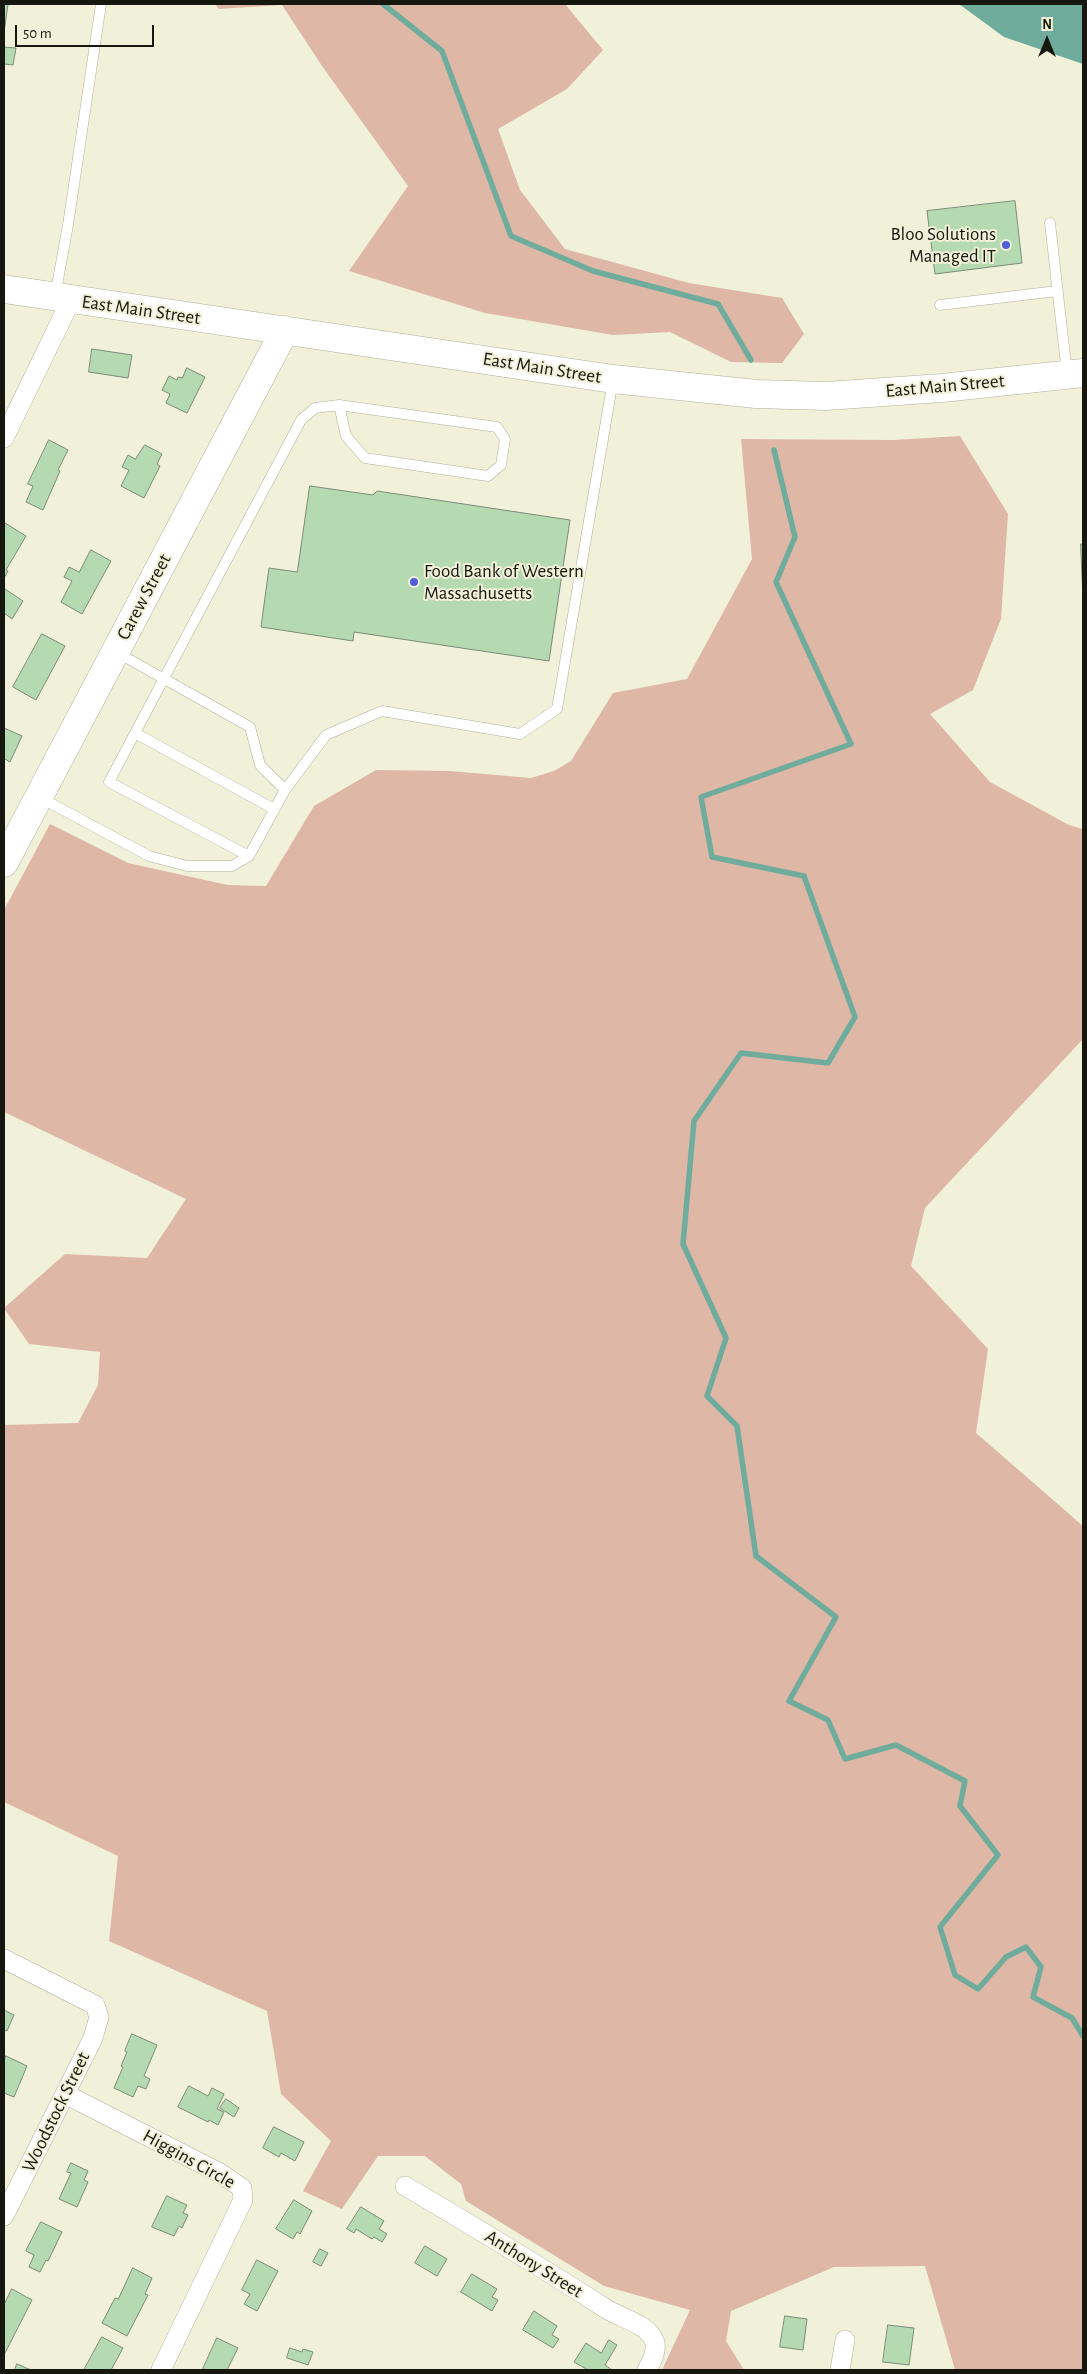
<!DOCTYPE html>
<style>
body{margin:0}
#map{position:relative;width:1087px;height:2374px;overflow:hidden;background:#f1f1d9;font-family:"Alegreya Sans",sans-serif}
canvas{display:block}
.frame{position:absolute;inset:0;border:5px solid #16170e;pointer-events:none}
.north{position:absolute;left:1022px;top:15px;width:50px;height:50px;-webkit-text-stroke:4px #f1f1d9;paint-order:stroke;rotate:0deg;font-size:14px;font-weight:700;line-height:20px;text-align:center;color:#16170e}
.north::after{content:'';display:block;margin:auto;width:18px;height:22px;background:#16170e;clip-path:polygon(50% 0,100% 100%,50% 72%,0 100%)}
.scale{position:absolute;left:15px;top:25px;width:139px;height:22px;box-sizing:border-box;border:2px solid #16170e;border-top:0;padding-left:6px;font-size:15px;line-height:18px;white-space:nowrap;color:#16170e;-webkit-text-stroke:4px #f1f1d9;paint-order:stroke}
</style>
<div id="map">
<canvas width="1087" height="2374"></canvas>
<div class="frame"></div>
<div class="north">N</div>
<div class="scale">50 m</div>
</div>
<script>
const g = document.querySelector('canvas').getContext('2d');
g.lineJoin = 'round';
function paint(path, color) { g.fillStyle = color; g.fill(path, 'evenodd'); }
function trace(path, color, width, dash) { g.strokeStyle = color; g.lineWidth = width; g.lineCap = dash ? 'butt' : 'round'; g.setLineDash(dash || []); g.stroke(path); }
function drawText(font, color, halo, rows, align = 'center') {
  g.font = font + ' "Alegreya Sans",sans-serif'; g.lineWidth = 4; g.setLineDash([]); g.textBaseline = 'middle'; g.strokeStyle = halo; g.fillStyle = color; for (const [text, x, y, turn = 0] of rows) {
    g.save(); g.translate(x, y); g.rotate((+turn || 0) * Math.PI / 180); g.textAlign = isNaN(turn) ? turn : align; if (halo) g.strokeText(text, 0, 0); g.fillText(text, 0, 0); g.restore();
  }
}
paint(new Path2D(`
 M215,4h350l38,46 -36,39 -69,40 22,61 45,59 124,34 93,15 22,36 -22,29 -51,-1 -61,-30 -57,3 -128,-22 -136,-42 59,-85 -86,-120 -40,-61 -63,4z
 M960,436l48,78 -7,105 -28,71 -43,24 60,68 79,43 14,4v210l-158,169 -14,58 77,83 -12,84 107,93v844h-128l-30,-104 -91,1 -103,44 -5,30 18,29h-82l28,-60 -86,-24 -138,-85 -5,-17 -36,-28h-47l-36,53 -39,-18 28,-50 -50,-47 -14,-83 -158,-70 9,-85 -114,-54v-377l74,-2 20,-38 2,-33 -71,-8 -25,-36 61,-54 82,4 39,-59 -182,-87v-202l46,-86 78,39 100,22 38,1 48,-80 62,-36 74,1 81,7 23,-7 17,-10 42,-68 74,-14 65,-120 -11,-120 152,1z`), '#deb7a7');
paint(new Path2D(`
 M959,4h124v60l-79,-27z`), '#6fac9b');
trace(new Path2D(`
 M383,4l59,47 69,185 82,35 125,33 33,56
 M774,450l21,87 -19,45 75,162 -150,53 11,60 92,19 51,141 -27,46 -87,-10 -47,68 -11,123 43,94 -19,58 30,30 19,130 80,61 -47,84 39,19 17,39 51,-14 69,36 -5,25 38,49 -58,72 15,48 23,14 28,-32 20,-10 15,20 -8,30 39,21 11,18`), '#6fac9b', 5.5);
const building = new Path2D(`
 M4,4h4l-4,29z
 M4,47l12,1 -3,17 -9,-1z
 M1015,201l7,62 -87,11 -8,-63z
 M92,349l40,6 -4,23 -39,-6z
 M187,368l18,9 -18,36 -21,-10 4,-9 -8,-4 7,-14 8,4 1,-3 4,1z
 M49,440l19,10 -10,20 2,1 -17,39 -17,-8 7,-16 -5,-2z
 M145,445l17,9 -5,10 3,2 -16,32 -23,-12 8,-16 -7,-3 6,-12 7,4z
 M310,486l63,9 4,-4 193,29 -21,141 -195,-29 -1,9 -92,-14 8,-59 28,4z
 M5,523l21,13 -20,34 2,1 -4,7z
 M1081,544h2v54z
 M91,550l20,11 -29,53 -21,-12 11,-21 -8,-4 5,-10 10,5z
 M5,589l18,12 -11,18 -8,-6z
 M42,634l23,12 -29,54 -23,-13z
 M4,728l18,8 -12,26 -5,-3 -1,2z
 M4,2010l10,5 -7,16 -3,-1z
 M132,2034l25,11 -13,31 6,3 -4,10 -8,-3 -5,11 -19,-9 9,-21 -2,-1 6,-14 -2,-1z
 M6,2056l21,10 -13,31 -10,-4v-32z
 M189,2086l19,10 4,-8 12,6 -7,15 7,3 -6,13 -9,-5 -1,2 -30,-15z
 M226,2099l13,9 -5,9 -14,-9z
 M274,2127l30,15 -9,19 -14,-8 -2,4 -16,-9z
 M71,2163l17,8 -4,9 4,2 -11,25 -18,-8 12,-26 -4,-1z
 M167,2196l20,9 -4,8 5,2 -6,13 -3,-2 -5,10 -22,-9z
 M294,2200l18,11 -12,23 -3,-2 -4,7 -17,-10z
 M361,2207l23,14 -5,8 8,5 -5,8 -8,-5 -2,2 -16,-10 -2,4 -7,-4z
 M41,2222l21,10 -14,29 -2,-1 -6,12 -11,-5 5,-12 -8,-4z
 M425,2246l22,13 -10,17 -22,-13z
 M320,2249l8,4 -7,13 -8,-4z
 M257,2260l21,11 -21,40 -13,-7 6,-10 -8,-4z
 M133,2268l19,10 -7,16 3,1 -21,41 -25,-13 13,-25 3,1z
 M472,2274l25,15 -5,8 6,3 -6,11 -31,-19z
 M12,2289l20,11 -28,55v-50z
 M534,2311l23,15 -5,9 7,4 -6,9 -30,-18z
 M785,2316l22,3 -4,31 -23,-3z
 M888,2325l26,3 -5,37 -26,-3z
 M102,2337l21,11 -12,22h-27z
 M217,2338l21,10 -11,22h-20l-4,-1z
 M609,2340l8,5 -12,20 7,5h-24l-14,-8 12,-19 15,10z
 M290,2348l12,4 1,-3 10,3 -5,13 -21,-7z
 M17,2364l14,6h-16z`);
paint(building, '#b5d9b0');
trace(building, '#7b8b79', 1);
const lane = new Path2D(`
 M1050,223l17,151
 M55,296l13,-71 33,-221
 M940,305l117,-14
 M116,652l18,10 116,65 10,38 25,25 -36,66 -140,-74 26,-49 166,-313 14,-12 24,-3 158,22 8,12 -4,26 -13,11 -123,-18 -19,-22 -7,-31
 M135,733l139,76
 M285,790l41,-55 56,-24 138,23 37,-25 56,-329
 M39,797l110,59 38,10h45l17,-10`);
const street = new Path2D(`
 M4,438l67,-138
 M4,1959l91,46 4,12 -6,21 -89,178
 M65,2094l155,79 22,15 1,12 -82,170
 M405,2186c68,40 136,81 203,124 14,8 37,14 45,28 6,10 -1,23 -6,32
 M840,2370l5,-30`);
const secondary = new Path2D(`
 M4,289l609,90 143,15 70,2 116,-8 141,-15
 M4,863l281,-533`);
trace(lane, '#b0b19a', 11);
trace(street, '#b0b19a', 20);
trace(secondary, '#b0b19a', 29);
trace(lane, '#fff', 10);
trace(street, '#fff', 19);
trace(secondary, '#fff', 28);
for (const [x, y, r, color] of [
 [1006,245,5,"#535ed4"],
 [414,582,5,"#535ed4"]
]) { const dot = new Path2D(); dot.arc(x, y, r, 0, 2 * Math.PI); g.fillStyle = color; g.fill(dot); trace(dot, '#f1f1d9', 2); }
drawText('19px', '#16170e', '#f1f1d9', [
 ["Bloo Solutions",996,234],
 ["Managed IT",996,256],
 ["Food Bank of Western",424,571,"left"],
 ["Massachusetts",424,593,"left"]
], 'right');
drawText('19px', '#16170e', '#f1f1d9', [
 ["East Main Street",141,310,8],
 ["East Main Street",542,368,9],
 ["East Main Street",945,386,-5],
 ["Carew Street",144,597,-62],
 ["Woodstock Street",56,2112,-64],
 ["Higgins Circle",189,2159,29],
 ["Anthony Street",534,2264,32]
]);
</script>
